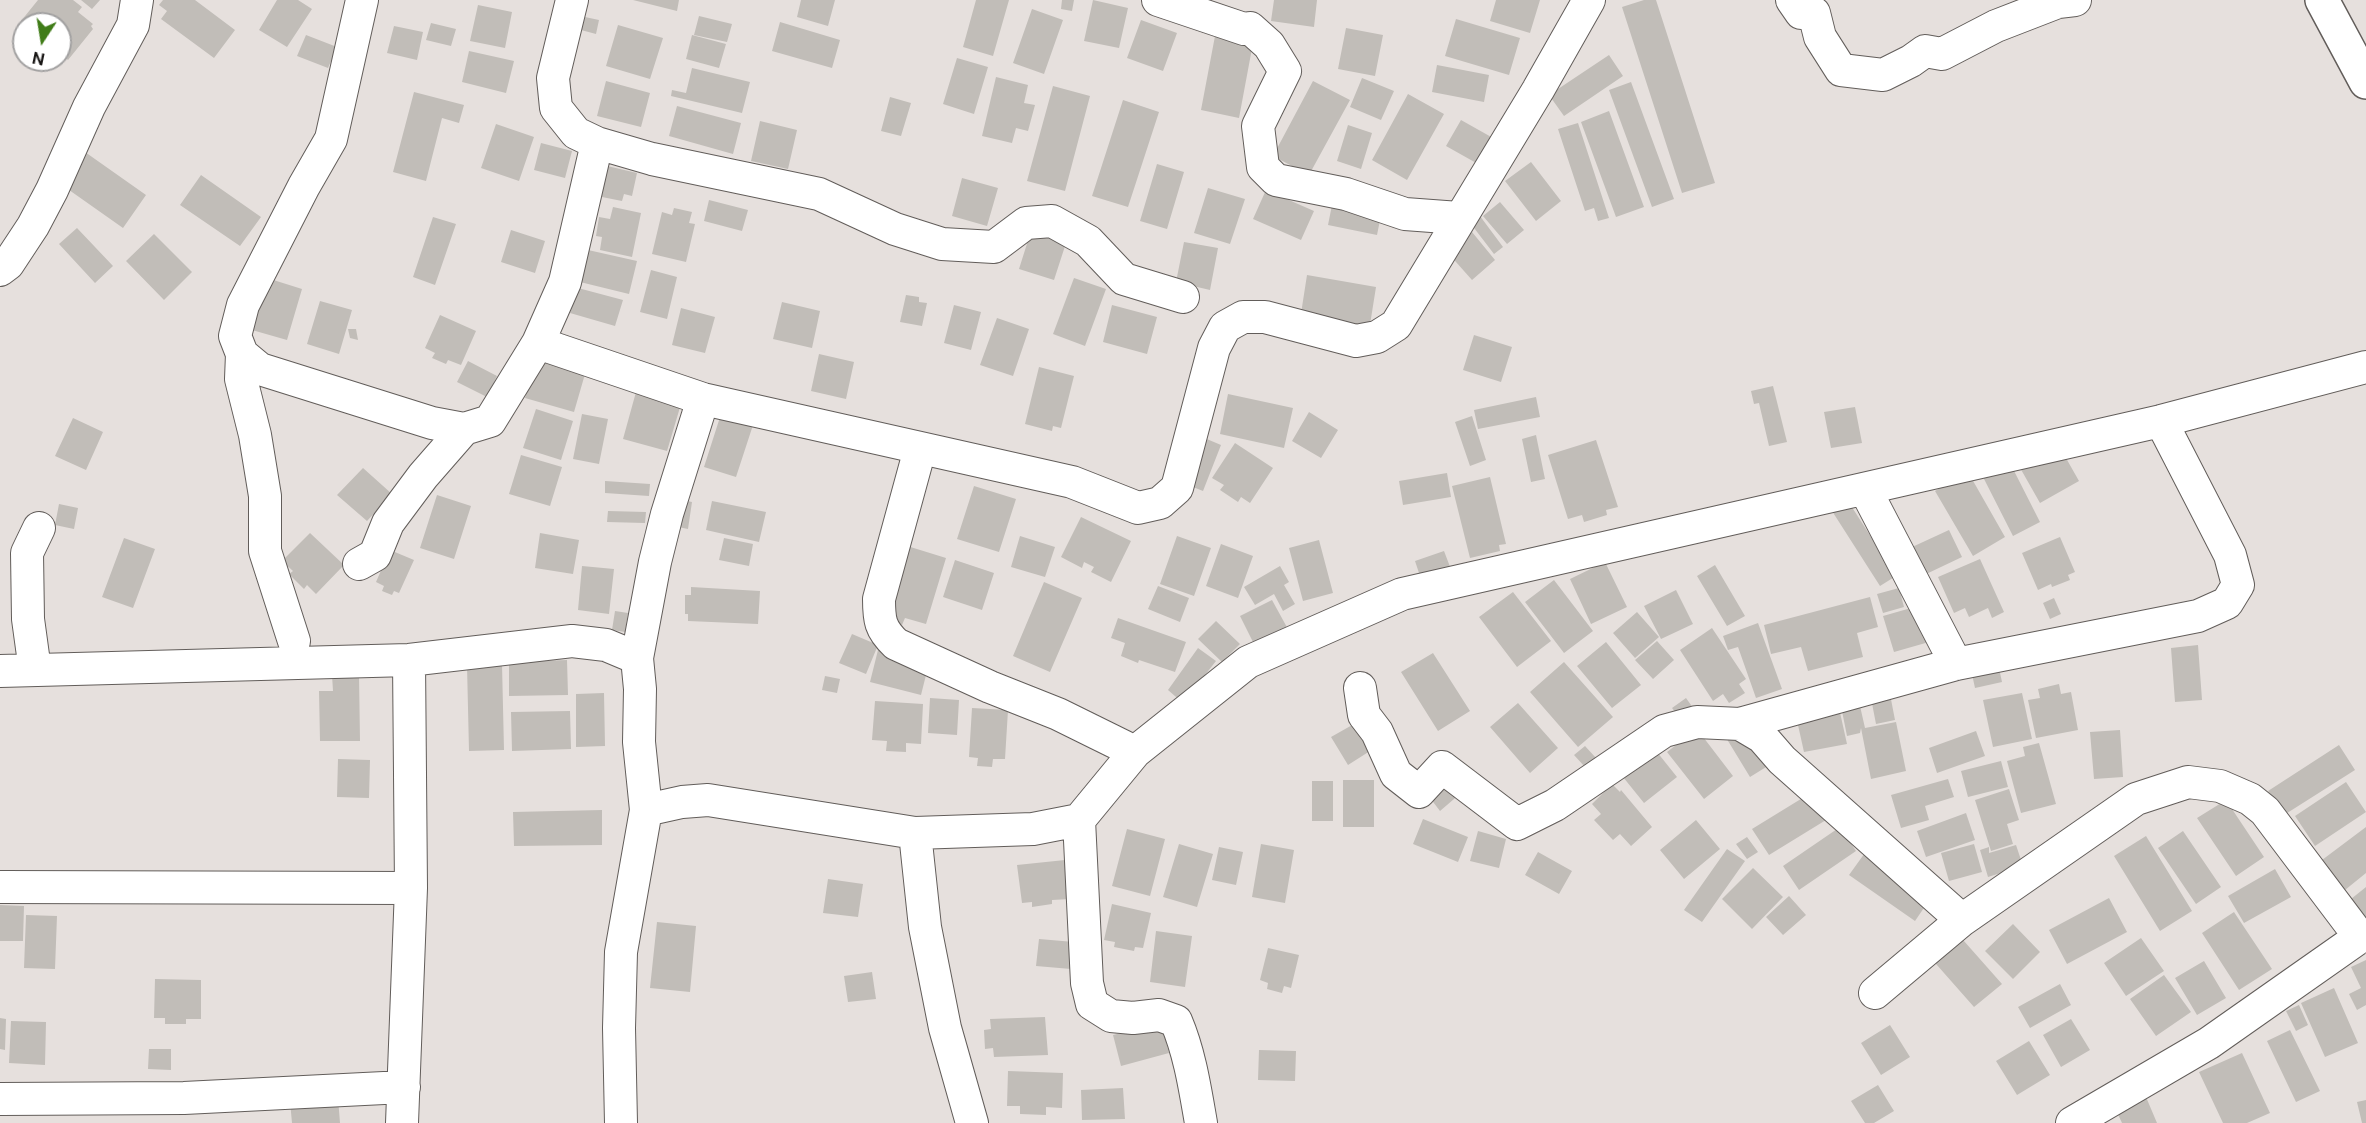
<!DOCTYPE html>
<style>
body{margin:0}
#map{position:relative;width:2366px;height:1123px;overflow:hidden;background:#e6e0dd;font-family:"Public Sans",sans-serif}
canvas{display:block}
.north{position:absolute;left:12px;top:12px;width:60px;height:60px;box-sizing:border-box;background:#fff;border:2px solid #a2a1a1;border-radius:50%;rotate:192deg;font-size:16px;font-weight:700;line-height:24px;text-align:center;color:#171514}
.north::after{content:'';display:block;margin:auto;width:21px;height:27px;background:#407c18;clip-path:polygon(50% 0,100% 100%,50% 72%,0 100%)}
</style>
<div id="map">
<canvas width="2366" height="1123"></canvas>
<div class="north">N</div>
</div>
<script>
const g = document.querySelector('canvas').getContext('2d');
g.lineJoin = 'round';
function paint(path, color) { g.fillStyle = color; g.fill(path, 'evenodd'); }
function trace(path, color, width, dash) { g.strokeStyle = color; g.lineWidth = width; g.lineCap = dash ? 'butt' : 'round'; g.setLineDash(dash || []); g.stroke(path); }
paint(new Path2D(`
 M38,0h35l9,7 -4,5 15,12 -2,2 2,3 -25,31 -8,-7v-29h-36l-3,-3z
 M81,0h19l-8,9z
 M163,0h32l40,30 -21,28 -53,-39 6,-8 -8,-6z
 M277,0h21l14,9 -25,38 -28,-17z
 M633,0h46l-2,11z
 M801,0h34l-7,26 -31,-9z
 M976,0h33l-16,56 -30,-9z
 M1062,0h12l-2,11 -11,-2z
 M1093,0l35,8 -9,40 -35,-7z
 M1274,0h43l-3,27 -43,-6z
 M1496,0h44l-10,33 -40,-12z
 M1644,0h12l59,183 -33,10 -60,-186z
 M478,5l34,7 -7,36 -35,-7z
 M1032,9l31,11 -19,54 -31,-11z
 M699,16l33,8 -5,18 -33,-7z
 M585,17l14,3 -3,14 -15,-4z
 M1456,19l64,19 -11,37 -64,-19z
 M1141,20l36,13 -14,38 -36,-13z
 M780,22l60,18 -8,28 -60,-17z
 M431,23l25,6 -5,17 -25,-6z
 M618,25l45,13 -13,41 -44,-13z
 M394,26l29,6 -6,28 -30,-7z
 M1346,28l37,7 -8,41 -37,-7z
 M306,35l31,12 -9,21 -31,-12z
 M692,35l34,9 -7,24 -33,-9z
 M1215,36l38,7 -14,75 -38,-8z
 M469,51l45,10 -8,32 -44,-11z
 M1609,55l14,21 -59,40 -15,-21z
 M957,58l31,9 -14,47 -31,-10z
 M1437,65l52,10 -5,27 -52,-10z
 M692,68l58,14 -8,31 -71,-17 1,-6 14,3z
 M996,77l32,8 -4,18 11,2 -7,26 -12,-3 -4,15 -30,-7z
 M1362,78l32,13 -13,29 -31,-13z
 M606,81l44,12 -9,34 -44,-11z
 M1313,81l37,19 -41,75 -36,-19z
 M1631,82l43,117 -22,8 -43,-117z
 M1053,86l37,10 -25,95 -38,-10z
 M414,92l50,13 -5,18 -17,-5 -16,63 -33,-9z
 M1408,94l36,20 -37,66 -35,-20z
 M890,97l21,6 -10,33 -20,-5z
 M1123,100l36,12 -31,95 -36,-11z
 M677,106l64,17 -8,31 -64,-18z
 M1609,111l35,96 -28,10 -35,-95z
 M1461,120l32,18 -15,26 -32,-18z
 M760,121l37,9 -9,39 -37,-8z
 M1578,123l31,95 -11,3 -4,-13 -9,3 -27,-82z
 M496,124l38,13 -15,44 -38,-13z
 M1348,125l24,8 -11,36 -24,-8z
 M541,143l31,8 -7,27 -31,-8z
 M85,152l61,43 -23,33 -61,-43z
 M1531,162l30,39 -25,20 -31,-40z
 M1157,164l27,8 -17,57 -27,-8z
 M603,165l34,8 -5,23 -8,-2 -2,7 -25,-5z
 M201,175l60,42 -21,29 -60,-41z
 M962,178l36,10 -11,38 -35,-10z
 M1208,188l37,11 -15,45 -36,-11z
 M1266,190l48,21 -13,29 -48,-21z
 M709,200l39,10 -6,21 -38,-10z
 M1500,202l24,28 -17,14 -24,-28z
 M1332,205l49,10 -4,20 -49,-10z
 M613,207l28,6 -9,44 -32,-7 2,-13 -6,-1 3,-19 11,2z
 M674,208l18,4 -3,11 6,1 -9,38 -34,-8 10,-42 10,3z
 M1480,216l23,31 -9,7 -23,-30z
 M433,217l23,7 -21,61 -22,-8z
 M77,228l36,38 -18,17 -36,-39z
 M511,230l34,11 -10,32 -34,-11z
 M1031,231l35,12 -12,37 -35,-11z
 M1472,232l23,28 -23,20 -24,-27z
 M154,234l38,38 -28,28 -38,-39z
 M1184,242l34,6 -8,42 -34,-8z
 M588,250l49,11 -8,33 -49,-12z
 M651,270l26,7 -10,42 -27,-7z
 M1307,275l69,12 -7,44 -69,-11z
 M267,278l35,11 -15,51 -35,-10z
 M1074,278l32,11 -21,57 -32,-12z
 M578,288l45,12 -8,26 -45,-13z
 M906,295l13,2v5l8,1 -5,23 -22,-4z
 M320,301l32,9 -13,44 -32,-10z
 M782,302l38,9 -8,37 -39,-9z
 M954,305l27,7 -10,38 -27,-7z
 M1112,305l45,12 -10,37 -44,-12z
 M681,308l34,9 -10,36 -33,-8z
 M440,315l36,16 -15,34 -13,-5 -2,4 -14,-6 3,-5 -10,-5z
 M997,318l32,11 -16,47 -33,-11z
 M348,329h8l2,11 -8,-2z
 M1474,335l38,12 -11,35 -38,-12z
 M819,354l35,8 -8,37 -35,-8z
 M536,360l49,14 -11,38 -49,-14z
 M468,361l29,15 -10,21 -30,-15z
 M1039,367l35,9 -13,52 -8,-2 -1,5 -27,-7z
 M1773,386l14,56 -18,4 -10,-43 -5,1 -3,-13z
 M636,392l45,12 -14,47 -44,-12z
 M1228,394l65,14 -9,40 -64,-14z
 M1536,397l4,20 -62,12 -4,-19z
 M1855,407l7,36 -31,5 -7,-36z
 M536,409l37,12 -12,39 -38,-12z
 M1309,412l29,18 -17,28 -29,-17z
 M582,414l26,5 -9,45 -26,-5z
 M721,414l32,11 -17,52 -32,-10z
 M1472,416l14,44 -16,6 -15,-44z
 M73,418l30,14 -17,38 -31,-14z
 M1536,435l9,44 -14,3 -9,-43z
 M1202,437l19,8 -18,46 -20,-8z
 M1596,440l22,67 -12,3 1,5 -23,7 -2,-7 -14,4 -20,-64z
 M1235,443l38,25 -23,35 -9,-6 -3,5 -18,-12 4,-5 -12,-7z
 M2058,444l21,37 -39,22 -21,-37z
 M521,455l41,12 -12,39 -41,-12z
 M2009,461l31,61 -27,14 -31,-61z
 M363,468l29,26 -25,27 -30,-26z
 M1968,472l37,65 -32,19 -38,-65z
 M1447,473l4,24 -48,8 -4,-24z
 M1490,477l16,67 -7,1 1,6 -30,7 -18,-72z
 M605,481l45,3 -1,12 -44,-3z
 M974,486l42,13 -17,53 -42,-13z
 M437,495l34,11 -17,53 -34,-11z
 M677,499l15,3 -4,27 -15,-3z
 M712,501l54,11 -7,30 -53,-12z
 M1848,501l48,75 -16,10 -48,-75z
 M59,504l19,4 -4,21 -19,-4z
 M608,511l38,1 -1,11 -38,-1z
 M1081,517l50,24 -20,41 -20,-10 3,-5 -10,-5 -2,6 -21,-11z
 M1949,530l13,27 -40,19 -12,-28z
 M310,533l34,32 -28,29 -9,-9 -3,4 -15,-15 4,-3 -11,-10z
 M540,533l39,7 -6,34 -38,-6z
 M1020,536l35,11 -10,30 -34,-10z
 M1177,536l34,12 -17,48 -34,-12z
 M2060,537l15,35 -7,3 2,5 -18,7 -1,-3 -13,6 -16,-37z
 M124,538l31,11 -22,59 -31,-11z
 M724,538l29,6 -4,22 -30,-6z
 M1319,540l14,53 -30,8 -14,-53z
 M1221,544l32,12 -15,42 -32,-12z
 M904,545l42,13 -20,66 -21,-6 -3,7 -14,-5z
 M390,550l24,10 -15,33 -5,-2 -2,4 -10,-4 2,-5 -8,-4z
 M1444,551l8,21 -30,10 -7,-21z
 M1980,559l24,53 -12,6 -4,-10 -19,9 -4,-9 -11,5 -16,-36z
 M955,560l39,13 -12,37 -39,-13z
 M1605,562l22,45 -36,17 -21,-45z
 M1715,565l30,51 -18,10 -30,-50z
 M582,566l32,3 -5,45 -31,-4z
 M1280,566l9,16 -5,3 11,19 -12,7 -9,-17 -19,11 -11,-18z
 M1554,580l39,51 -29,22 -39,-51z
 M1044,582l38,16 -32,74 -37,-16z
 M1158,586l31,12 -9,24 -32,-13z
 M691,587l69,4 -2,33 -70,-3v-7h-3v-19h6z
 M1899,588l5,19 -21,6 -6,-19z
 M1676,590l17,34 -32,15 -17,-33z
 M1513,592l38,49 -34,26 -38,-50z
 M1870,597l8,30 -21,6 6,24 -55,14 -7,-24 -30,7 -7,-29z
 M2054,598l7,16 -11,5 -7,-16z
 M1272,600l17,31 -33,17 -16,-32z
 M1918,606l11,36 -35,10 -11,-36z
 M615,611l13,2 -3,19 -13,-2z
 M1637,612l22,25 -24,21 -22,-25z
 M1118,618l68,24 -11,30 -36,-12 -1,3 -17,-7 4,-13 -14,-5z
 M1216,621l24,23 -18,18 -24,-23z
 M1758,623l24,66 -26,9 -18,-51 -10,3 -5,-14z
 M1712,628l34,51 -7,5 6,9 -16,10 -6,-9 -10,7 -33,-51z
 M852,634l26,11 -12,29 -27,-11z
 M1657,641l17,19 -21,19 -18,-19z
 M1606,642l35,43 -29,23 -35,-42z
 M2198,645l4,55 -27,2 -4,-54z
 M1198,648l18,13 -33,42 -15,-13z
 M878,650l51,13 -8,32 -51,-13z
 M1433,653l37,58 -32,20 -37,-59z
 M1997,659l5,23 -27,6 -5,-23z
 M567,660l1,35 -59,1v-34z
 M1564,662l49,55 -35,30 -48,-55z
 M502,664l2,86 -35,1 -2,-86z
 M332,675h27l1,66h-40l-1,-50h14z
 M825,676l15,3 -3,14 -15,-3z
 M2059,684l2,10 10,-2 7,38 -42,8 -8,-38 12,-2 -2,-9z
 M1889,689l6,31 -19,4 -6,-31z
 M604,693l1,53 -29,1v-53z
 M2022,693l10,46 -39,8 -10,-47z
 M930,698l29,2 -2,35 -29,-2z
 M1686,698l10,14 -13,10 -11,-14z
 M875,701l48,3 -2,40 -15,-1v9l-20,-1 1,-10 -15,-1z
 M1840,701l20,5 5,22 31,-6 10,49 -35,8 -10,-51 -1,5 -13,3z
 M1518,703l40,45 -28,25 -40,-46z
 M972,708l36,2 -3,49h-12l-1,8 -15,-1 1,-8 -9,-1z
 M1839,708l8,36 -43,8 -8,-36z
 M570,711l1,38 -59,2 -1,-39z
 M1354,724l16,27 -22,14 -17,-28z
 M1697,729l36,47 -29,23 -37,-47z
 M2120,730l3,47 -29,2 -4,-47z
 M1976,731l9,25 -48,17 -8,-25z
 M1744,735l27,29 -21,13 -25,-41z
 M2039,743l17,61 -35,9 -14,-52 18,-5 -2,-9z
 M2339,745l16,25 -71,45 -16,-24z
 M1585,746l11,12 -11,9 -11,-12z
 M1657,752l20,25 -33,26 -21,-26z
 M338,759l32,1 -1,38 -32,-1z
 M2001,761l7,26 -40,10 -7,-26z
 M1448,777l13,16 -21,18 -13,-17z
 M1948,779l6,18 -29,9 4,14 -28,8 -10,-33z
 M1343,780h31v47h-31z
 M1312,781h21v40h-21z
 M2346,782l20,30 -51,34 -20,-30z
 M1612,784l8,8 1,-2 31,37 -21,19 -11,-12 -7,6 -19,-20 7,-6 -9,-10z
 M2009,789l10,31 -12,4 6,20 -22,7 -16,-51z
 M1809,794l17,26 -57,35 -17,-26z
 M2226,800l38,57 -28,19 -39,-58z
 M602,810v35l-88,1 -1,-34z
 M1966,813l9,27 -49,17 -9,-26z
 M1423,819l45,18 -10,25 -45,-18z
 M1696,820l24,29 -36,30 -24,-29z
 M1840,827l16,24 -57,39 -16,-24z
 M2366,827v46l-21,17 -23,-30z
 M1127,829l38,10 -15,57 -38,-10z
 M1478,831l28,8 -7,29 -29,-7z
 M2183,831l38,56 -25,17 -38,-56z
 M2146,836l46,75 -32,20 -46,-75z
 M1747,837l11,15 -11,7 -11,-15z
 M1179,844l34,10 -16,53 -34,-10z
 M1261,844l33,6 -9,53 -33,-6z
 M1974,844l8,28 -33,9 -8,-28z
 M2016,845l7,21 -35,11 -8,-27 9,-3v6z
 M1219,847l24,5 -7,33 -24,-5z
 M1727,849l18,12 -43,61 -18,-12z
 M1867,850l65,46 -17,25 -66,-46z
 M1538,852l34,19 -13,23 -34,-19z
 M1065,860l5,39 -18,1v4l-20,3v-5l-10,1 -5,-38z
 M1753,868l30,29 -31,32 -30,-30z
 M2275,869l16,28 -47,26 -16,-27z
 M828,879l35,5 -5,33 -35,-4z
 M2366,887v30l-15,-18z
 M1789,896l17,19 -23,20 -17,-18z
 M2109,898l18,34 -60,32 -18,-34z
 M1112,904l39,9 -8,35 -8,-1 -1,4 -20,-4 1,-5 -11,-2z
 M0,905l24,1 -1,35h-23z
 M2234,912l38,57 -33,21 -37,-57z
 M26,915l31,1 -2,53 -31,-1z
 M657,922l39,4 -6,66 -40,-4z
 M2013,924l27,28 -27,27 -28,-28z
 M1156,931l36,5 -7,51 -35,-5z
 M1956,932l46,52 -28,23 -45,-51z
 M2141,938l23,33 -38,25 -22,-33z
 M1039,939l35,3 -3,27 -35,-3z
 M1268,948l31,7 -8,33 -7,-2 -2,7 -15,-4 1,-6 -8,-3z
 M2366,960v45l-9,5 -8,-16 12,-6 -10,-21z
 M2204,961l22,37 -29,17 -22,-37z
 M872,972l4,27 -28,3 -4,-26z
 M2164,975l27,37 -35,24 -26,-37z
 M155,979l46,1v39h-15v5h-21v-6h-11z
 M2060,984l11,21 -41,23 -12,-21z
 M2334,988l24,55 -33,14 -24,-54z
 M2299,1005l9,20 -12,6 -10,-20z
 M1045,1017l3,38 -54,2 -1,-9 -8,1 -1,-19 7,-1 -1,-10z
 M0,1018l6,1 -1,31 -5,-1z
 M2071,1019l19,31 -29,17 -18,-32z
 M11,1021l35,1 -1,43 -36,-2z
 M1161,1023l8,30 -48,13 -8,-31z
 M1890,1025l20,32 -29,18 -20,-32z
 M2290,1030l30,61 -24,11 -29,-61z
 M2029,1041l21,34 -33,20 -21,-34z
 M149,1049h22v21l-23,-1z
 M1259,1050l37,1 -1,30 -37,-1z
 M2242,1053l28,60 -23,10h-24l-24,-51z
 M1008,1071l55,2 -1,35 -16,-1v8l-26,-1v-8h-13z
 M1878,1085l16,26 -20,12h-9l-14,-22z
 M1123,1088l2,31 -43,1 -1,-30z
 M2146,1097l11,26h-35l-6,-13z
 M338,1098l2,25h-48l-2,-22z
 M2366,1100v23h-4l-5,-21z`), '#c1bdb8');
const minor = new Path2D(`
 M362,0l-31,139 -27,47 -61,119 -8,31 7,18 18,15 172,54 32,6 26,-8 48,-78 27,-61 32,-139
 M572,0l-19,78 3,30 20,25 21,10 55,16 167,35 76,35 47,15 52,3 32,-24 26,-2 36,20 36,38 59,18
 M1158,0l86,29 6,-1 19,17 16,26 -27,55 5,41 13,13 70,14 59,20 54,4
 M1792,0l9,13h13l6,24 21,33 42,5 28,-14 14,-10 17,3 54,-28 62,-24 17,-2
 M0,270l8,-6 25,-38 19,-36 37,-83 44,-82 4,-25
 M538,343l165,56 369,83 66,26 22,-5 17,-15 37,-140 11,-21 18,-10h22l91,24 21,-4 19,-12 142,-235 51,-90
 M242,354l-1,25 14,56 10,61v55l29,90
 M920,449l-41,150c0,21 1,30 17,45l94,43 68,27 77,38
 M1865,489l91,175
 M359,564l16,-9 13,-32 35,-47 41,-47
 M637,658l18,-96 12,-48 36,-115
 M35,670l-7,-51 -1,-66 12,-25
 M0,671l409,-11 163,-19 34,4 31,13 3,31 -1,53 7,68
 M1360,688l4,27 13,17 19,42 23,18 23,-25 75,57 38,-19 109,-74 33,-9 43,2 22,13 20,23 180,160
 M1740,724l216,-60 242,-48 29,-13 11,-18 -8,-30 -69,-134
 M1079,820l8,163 5,21 19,12 22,2 26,-3 17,6c14,33 19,68 25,102
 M915,833l10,94 20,101 27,95
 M0,887l411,1
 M1875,993l87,-73 174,-121 52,-17 32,4 30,13 15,12 95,126
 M0,1099l184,-1 220,-11
 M402,1123l9,-235 -2,-228
 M621,1123l-2,-95 2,-76 25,-142 36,-8 26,-2 207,33 118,-4 46,-9 56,-68 113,-90 154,-68 759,-173 205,-54
 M2072,1123l137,-80 151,-106 6,-1`);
const major = new Path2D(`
 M2322,0l44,82`);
trace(minor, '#625d5a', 34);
trace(major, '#625d5a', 36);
trace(minor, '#fff', 32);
trace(major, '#fff', 33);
</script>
